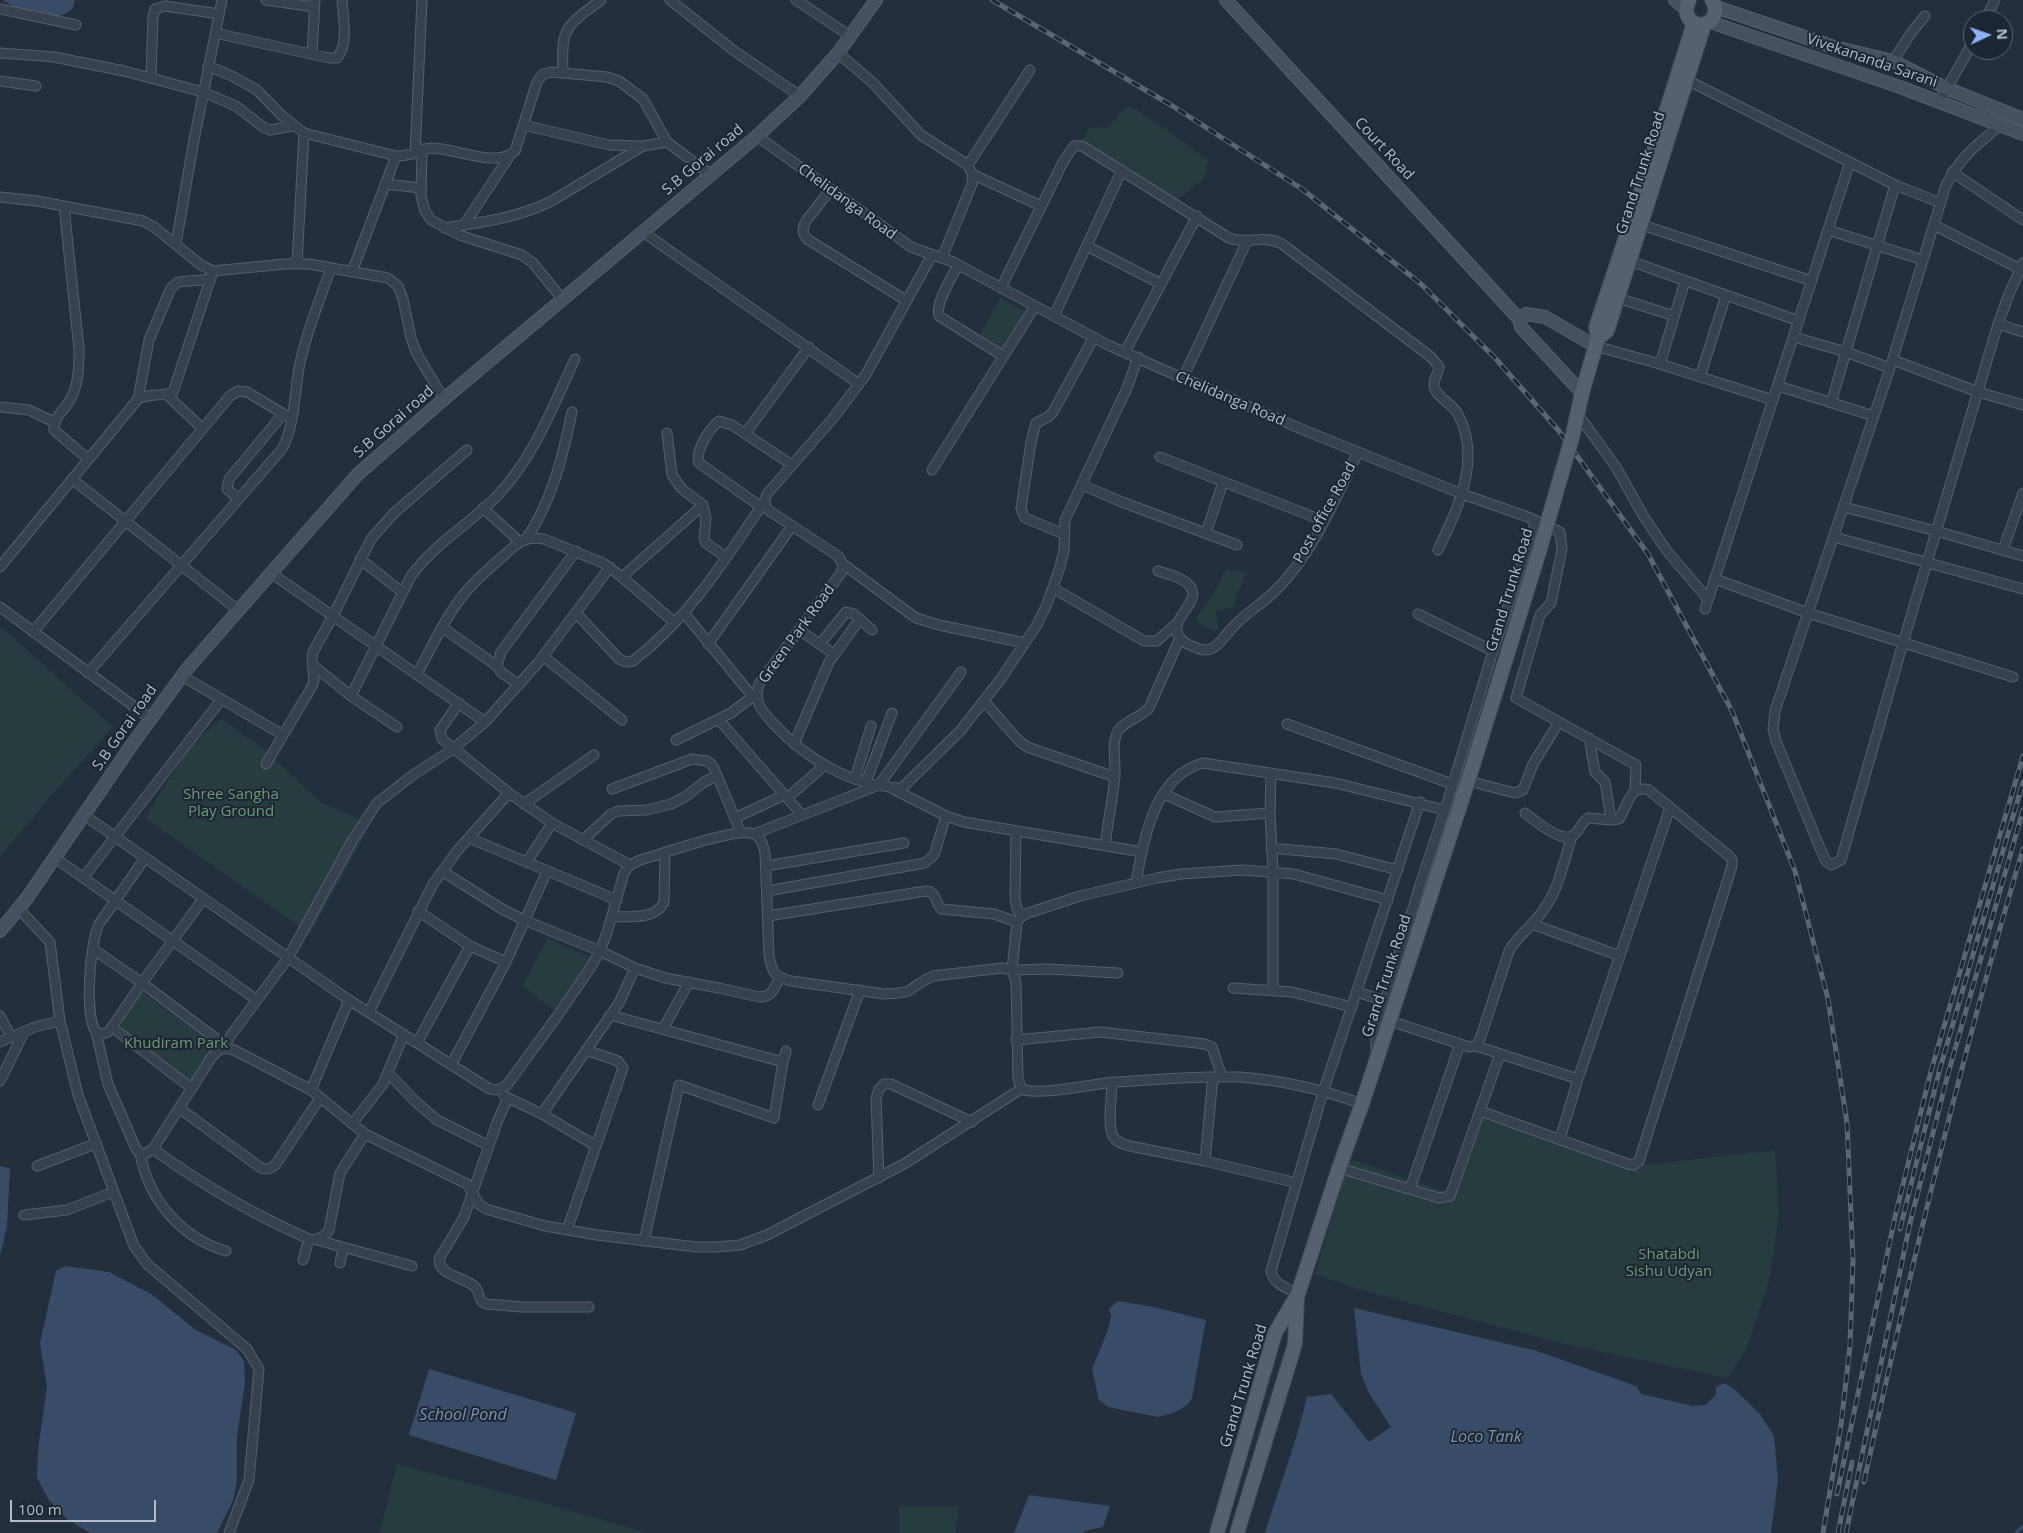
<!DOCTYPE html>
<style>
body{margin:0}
#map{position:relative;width:2023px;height:1533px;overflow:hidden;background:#242f3e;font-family:"Open Sans",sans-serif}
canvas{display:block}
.north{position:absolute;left:1963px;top:10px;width:50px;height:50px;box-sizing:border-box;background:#1d2633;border:1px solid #59626f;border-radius:50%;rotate:87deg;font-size:14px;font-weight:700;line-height:20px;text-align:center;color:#b4bcc9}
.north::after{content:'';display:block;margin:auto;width:18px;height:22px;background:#8ab4f8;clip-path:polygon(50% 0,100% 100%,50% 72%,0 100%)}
.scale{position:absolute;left:10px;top:1500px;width:146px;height:22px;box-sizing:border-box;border:2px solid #b4bcc9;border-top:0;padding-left:6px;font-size:15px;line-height:18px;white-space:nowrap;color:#b4bcc9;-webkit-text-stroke:4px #1d2633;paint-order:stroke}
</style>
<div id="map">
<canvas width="2023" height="1533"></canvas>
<div class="north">N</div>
<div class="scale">100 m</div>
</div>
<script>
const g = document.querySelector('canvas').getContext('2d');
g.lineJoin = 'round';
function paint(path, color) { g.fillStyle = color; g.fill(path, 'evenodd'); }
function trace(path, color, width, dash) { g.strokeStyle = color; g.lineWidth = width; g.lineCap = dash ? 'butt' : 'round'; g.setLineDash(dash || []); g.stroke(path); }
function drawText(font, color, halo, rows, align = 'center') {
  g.font = font + ' "Open Sans",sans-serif'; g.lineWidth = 4; g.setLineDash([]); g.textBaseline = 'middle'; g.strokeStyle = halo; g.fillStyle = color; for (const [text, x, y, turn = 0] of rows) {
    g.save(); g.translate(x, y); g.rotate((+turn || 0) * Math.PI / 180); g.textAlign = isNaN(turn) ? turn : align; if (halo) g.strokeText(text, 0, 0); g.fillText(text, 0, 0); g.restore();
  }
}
paint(new Path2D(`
 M1128,105l41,26 39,29 -4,19 -28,21 -94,-58 7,-14 19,-1z
 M1000,298l28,15 -22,39 -26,-17z
 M1226,569l21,3 -11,25 -2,10 -18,5 2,16 -4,4 -19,-12 18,-26z
 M0,626l113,101 -70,78 -43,52z
 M222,719l43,31 57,53 49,21 -61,110 -165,-116c21,-33 44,-78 77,-99z
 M548,938l45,21 -35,54 -36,-27z
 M137,989l79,56 -25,38 -76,-58z
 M1479,1118l165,47 131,-15 4,65 -10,67 -24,70 -17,26 -164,-34 -206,-55 -43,-15 35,-115 105,36z
 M397,1464l197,53 51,16h-266z
 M899,1506h60l-4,27h-56z`), '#263c3f');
paint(new Path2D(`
 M3,0h72l-2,8c-5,4 -11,8 -18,9 -14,2 -41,-9 -52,-17z
 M0,1166l10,2 -3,58 -7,30z
 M65,1266l44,6 42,22 45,36 40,20 8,11 1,22 -8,53v43l-3,19 -17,35h-127l-23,-14 -18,-19 -12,-22 1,-28 9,-63 -7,-44 16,-72z
 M1118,1301l36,6 52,13 -14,78 -5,7 -11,7 -18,5 -50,-10 -9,-7 -7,-31 16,-39 3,-14 -2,-7z
 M1354,1308l183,43 99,35 5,8 52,12 12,-1 11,-10v-8l9,-4 11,8 24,23 14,22 4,44 -7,53h-506c14,-45 31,-90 42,-136l24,-3 38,48 22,-15 -22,-34 -8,-19z
 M429,1369l147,44 -20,67 -147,-45z
 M1029,1495l81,11 -7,21 -19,4 -1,2h-69z`), '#394c67');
trace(new Path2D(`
 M2016,1533l7,-7`), '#394c67', 3);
const street = new Path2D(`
 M266,0l48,7
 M670,0l63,50 67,46
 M796,0l54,36
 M0,9l76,16
 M1985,20l10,-20
 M215,33l114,25h8c12,-14 6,-41 5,-58
 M0,53l54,4 70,14 79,21 33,14 27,21 7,3 23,-4
 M838,53l35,30 48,52 47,30 4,9v10l-30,74
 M312,54l3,-54
 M1893,61l18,-28 14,-17
 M208,66l24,10 25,14 25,26 22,17 92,23c16,1 23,-8 37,-8 24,1 63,20 82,3l22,-69 6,-8 9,-2 55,5 12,4 24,18 24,43 44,33
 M563,73c0,-13 -2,-29 3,-40 6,-14 24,-24 35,-33
 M151,78l2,-62 2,-7 10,-3 54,8
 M1687,80l208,105 46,18
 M0,81l36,5
 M1939,102l34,-60
 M523,125l86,20 34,1 24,-4
 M2001,125c-24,19 -44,35 -56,63l-55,180 -115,343 -2,18 3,12 44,107 6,13 5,4 10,-5 62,-217 95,-319 11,-30 14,-31
 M757,136l154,111 42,15 155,83 56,25 142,61 156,63 66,23 32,15 2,17 -11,54 -11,12 -24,83 120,67 -1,25
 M422,149l-1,47 4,15 6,9 28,15 63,20 11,8 30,37
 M415,154l7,-154
 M968,165l62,-95
 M1952,172l71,48
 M972,174l69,32
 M385,184l36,4
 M831,189l-25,32c-4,8 -4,12 1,18l100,62
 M0,197l37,4 106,20 11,6 47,38 12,6 72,-7h24l79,14 10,8 5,13 8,39 6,16 27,45
 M64,206l15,143c0,17 0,35 -9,51 -6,11 -16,16 -16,30l34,29
 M464,225l45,-68
 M1642,225l170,56
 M1934,225l86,44
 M444,228c39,-6 69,-9 106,-26l93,-56
 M1828,230l95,30
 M643,232l216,152
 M176,244l17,-99 29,-145
 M1087,246l74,38
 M932,255l-67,121 -31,41 -67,77 -3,8 4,8 70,46 5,8 -2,9 -82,111c-6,19 3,27 15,40 32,35 79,63 128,64l59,-58 39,-50 37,-55 10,-21 13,-37 4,-17 1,-30 62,-132 11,-31
 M1630,261l169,60
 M297,264l7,-131
 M958,265c-6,12 -23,38 -19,51l64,40
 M352,272l44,-116
 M1001,288l62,-126 11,-16h8l147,92c19,7 34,-4 53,6l149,113 8,10c-1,7 -5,11 -5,18 0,11 19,19 24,29 24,45 0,94 -20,136
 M1618,298l56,18
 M1054,316l68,-146
 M1998,324l25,8
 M1794,337l52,15 44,16
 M1595,346l65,18 113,36
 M1125,352l72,-136
 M1893,360l85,32 45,13
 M1660,364l25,-83
 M1700,377l26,-82
 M1183,378l64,-137
 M1778,386l96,30
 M167,395l35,33
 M138,399l11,-59 22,-52 7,-6 33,-3
 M1831,403l64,-218
 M0,407l29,3 25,12
 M1577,413l39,54 28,50 23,34 40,47
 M667,433l5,42 10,14 21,16 3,13 -2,20 2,5 20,14
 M745,434l64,-87
 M1160,457l164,64
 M932,470l103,-164
 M72,479l166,131
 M1082,485l40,17 115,43
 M239,499l-12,-10 2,-10 54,-65
 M761,507l-62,-44c-4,-12 10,-34 20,-42l13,4 60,40
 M1844,507l92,24 87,25
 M483,508l37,34
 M1206,533l17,-51
 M1064,534l-39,-16 -4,-9 10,-67 5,-19 12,-6 5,-5 41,-75
 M1834,537l189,52
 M526,539c26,-37 37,-84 46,-127
 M2003,550l20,-57
 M360,559l42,33
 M843,564l73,54 23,7 86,18
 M0,567l138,-168c12,-6 23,-2 35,-7l40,-121
 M1158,571c9,3 24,6 31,14 16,17 -25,35 -8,54 4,5 10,7 16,9 19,9 27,-14 40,-25 12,-12 26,-20 38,-32 38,-37 60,-91 83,-139
 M271,573l214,149
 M622,577l81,-72
 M1715,579l93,34 205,64
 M1053,588l91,53h13l20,-18
 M0,607l151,112
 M1705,609l145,-447
 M576,613l43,46 7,3 7,-1c57,-44 91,-100 131,-159
 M684,613l69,84
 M1418,614l75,37
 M443,628l54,38
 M799,630l35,24
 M33,632l197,-236 8,-5 9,1 45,27
 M708,644l84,-118
 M820,644l26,-32 8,2 18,16
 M543,656l79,64
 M314,666l37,30 46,31
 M88,673l194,-224c14,-26 12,-58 18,-86 7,-33 20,-64 31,-95
 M417,674c14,-25 26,-53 44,-76 11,-15 26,-28 40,-40 15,-13 22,-23 43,-19l59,24 19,14 53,46
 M182,676l101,59
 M519,685l-18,-13 -4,-6 4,-14 75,-101
 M351,696l60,-120c24,-33 59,-52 87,-81 36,-38 55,-89 77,-136
 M984,701l35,40 8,6 88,30
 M459,703l-19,27 2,9 67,54 43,30 78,42
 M719,720l83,95
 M1287,724l165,60
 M1589,738l6,34 10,10 6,38
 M676,740l55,-27 25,-19
 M794,744l35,-82 31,-43
 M266,764l45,-76 3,-7 -2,-22 1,-7 20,-36 38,-77 23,-26 73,-63
 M1271,773l-1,40 3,58v119
 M855,778l16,-52
 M1468,781l47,12 8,-3 10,-26 26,-42
 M866,782l26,-69
 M612,789l80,-30 15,2 6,5 28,67
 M893,789l53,27 18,6 178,30
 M1164,794l51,23 55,-4
 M787,798l38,-33
 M524,804l70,-49
 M84,815l265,185 139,88c8,3 12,2 19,-3l51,-70 31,-45 11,-19 7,-18 17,-60 6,-8 10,-5c22,-6 96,-33 114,-26 8,3 9,12 11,19l4,102c3,17 4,21 22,26l93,13c8,-1 17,0 24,-3 9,-5 15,-11 25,-15l69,-8 10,2 4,12 2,96 3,11c18,7 72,-5 94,-7 41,-2 84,-7 125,-5 41,3 84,13 122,27
 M735,818l49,-23
 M1016,831l-1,68 2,9 4,9
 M754,834l125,-49 82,-113
 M469,838l148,62
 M583,840l28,-26 7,-3 28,-1 25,-6 14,-7 19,-15 13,-6
 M1105,846c3,-23 7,-46 10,-69 1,-14 -4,-34 3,-46 6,-10 22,-13 31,-23l31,-70
 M1271,848l65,6 62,16
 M55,858l202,142
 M145,858l-46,66c-9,19 -15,91 -3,108l6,2 6,-2 4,-5 30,-44 61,-84
 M527,862l25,-39
 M766,866l138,-23
 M442,871l60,38 22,11 76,31 35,17 30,10 54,10 40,9 8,-1 5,-4 8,-14
 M83,878l138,-178
 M1136,882c8,-43 18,-106 67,-119l132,20 110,27
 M767,891l158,-28 9,-8 12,-39
 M19,909l31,33 10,79 18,74 56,151 13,18 100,85 12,20 -10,111 -20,53
 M418,911l52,35 36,16
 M768,916l158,-25c11,1 9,11 15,18l53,5 23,8
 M612,917c18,-1 44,3 52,-15l1,-49
 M1532,924l88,32
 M93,949l49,34 73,55 9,9 7,-12 57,-77 64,-117 25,-38 36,-28 40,-26 32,-27 53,-59 72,-96
 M1118,973l-69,-4 -37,1 5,-48 4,-5 7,-4 52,-17 77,-18 24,-4 61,-4 52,4 94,26
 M1233,988l59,4 60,15
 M1357,992l28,9
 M369,1012l64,-128 24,-33 52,-58
 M610,1015l173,47
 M0,1016l11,21
 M1390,1021l70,23 9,3 7,-1 4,-7 29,-88c9,-16 25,-26 35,-42 15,-20 20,-49 28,-73
 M112,1027l79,61
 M663,1029l26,-47
 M96,1032l12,52 28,65 4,4 5,1 8,-5 58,-91c7,-9 11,-11 23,-8l77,40 54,44 102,50 12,20 7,5 59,17 52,9 99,12h21l23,-2 27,-10 137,-71 117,-75
 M1016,1040l84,-8 105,12 7,3 10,30
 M0,1042l35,-15 25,-6
 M417,1043l53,-97
 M1476,1046l102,33
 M1376,1052v-26l9,-25 35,-116 25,-75 48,-159 43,-130
 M451,1065l55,-103 41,-91
 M388,1073l28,29 21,18 52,26
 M0,1081l24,-49
 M1112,1082c0,13 -5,43 1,54 3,6 10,8 17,10l75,15 92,22
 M311,1090l38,-90
 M504,1096l38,18 54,32
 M508,1098l-10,22 -34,97 -25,42c0,18 26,17 37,29 3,4 3,10 6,14l5,2 35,3h67
 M818,1105l42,-115
 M179,1108l82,60c6,2 10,1 15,-4l44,-66
 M1480,1111l148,53 6,1 5,-4 93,-295v-6l-3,-4 -80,-66c-20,-6 -21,16 -30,29l-8,1 -23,-2c-7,4 -9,15 -16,18 -12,6 -38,-16 -47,-23
 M542,1114l77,-111 16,-35
 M352,1124l31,-40 21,-50
 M1560,1139l18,-60 92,-271
 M153,1149c51,37 99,65 156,90 9,1 15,-1 20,-9l11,-57 25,-39
 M140,1153c8,46 41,85 86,98
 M1205,1161l8,-84
 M37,1166l58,-22
 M1339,1168l100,30 11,-2 50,-142
 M879,1178l-3,-80 3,-9 5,-5h7l81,38
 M1410,1189l50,-145
 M24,1215l43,-5 46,-18
 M567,1230l56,-162 -5,-7 -32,-11
 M317,1240l95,26
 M644,1241l35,-156 95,33 9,-56 3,-11
 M303,1260l6,-21
 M340,1263l3,-16
 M1298,1294c-11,-6 -25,-10 -27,-23l52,-179 97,-290`);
const secondary = new Path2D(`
 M1226,0l293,319 2,8 61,66
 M1675,0l11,9
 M1716,7l118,40 59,14 53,27 77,31
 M1710,22l190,65 123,47
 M1519,319l7,-5 19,3 50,29
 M0,931l27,-33 104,-152 56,-77 171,-195 86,-75 313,-263 43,-40 38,-43 38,-53`);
const primary = new Path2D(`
 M1689,0c-5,11 -3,21 10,25 15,-1 20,-13 13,-25
 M1694,23l-59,187 -39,117 2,11 9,-7 97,-306
 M1573,434l9,-41 16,-55
 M1217,1533l58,-200 23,-39 41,-126 23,-64 106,-323 71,-229
 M1237,1533l58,-189 2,-47`);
trace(street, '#565f6c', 11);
trace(secondary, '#565f6c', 14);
trace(primary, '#414a57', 16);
trace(street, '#38414e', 9);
trace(secondary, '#465061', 12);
trace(primary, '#56606e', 14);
const rail = new Path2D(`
 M992,0l179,105 131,84 119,95 74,74 64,73 89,123 84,157 63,160 33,128 19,124 6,138 -3,85 -9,79 -18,108
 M1900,1229l39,-157 84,-290
 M1864,1482c46,-213 97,-424 159,-633
 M1837,1494l58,-277 36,-146 92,-315
 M1838,1533l14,-71
 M1846,1533l64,-310 38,-149 75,-264`);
trace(rail, '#5a6575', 5);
trace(rail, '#1d2633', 3, [9]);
const primaryBridge = new Path2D(`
 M1539,552l34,-118`);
trace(primaryBridge, '#414a57', 16, []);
trace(primaryBridge, '#56606e', 14);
drawText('15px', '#b4bcc9', '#1d2633', [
 ["Vivekananda Sarani",1872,61,19],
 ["Court Road",1384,149,47],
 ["S.B Gorai road",703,160,-40],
 ["Grand Trunk Road",1641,173,-72],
 ["Chelidanga Road",847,202,36],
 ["Chelidanga Road",1230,399,23],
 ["S.B Gorai road",394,422,-41],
 ["Post office Road",1325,513,-61],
 ["Grand Trunk Road",1510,590,-73],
 ["Green Park Road",797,634,-54],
 ["S.B Gorai road",125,728,-55],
 ["Grand Trunk Road",1387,976,-72],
 ["Grand Trunk Road",1244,1386,-73]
]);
drawText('15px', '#6b9a76', '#1d2633', [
 ["Shree Sangha",231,795],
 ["Play Ground",231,812],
 ["Khudiram Park",176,1044],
 ["Shatabdi",1669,1255],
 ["Sishu Udyan",1669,1272]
]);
drawText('italic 16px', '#7c92b1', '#1d2633', [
 ["School Pond",463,1415],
 ["Loco Tank",1486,1437]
]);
</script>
